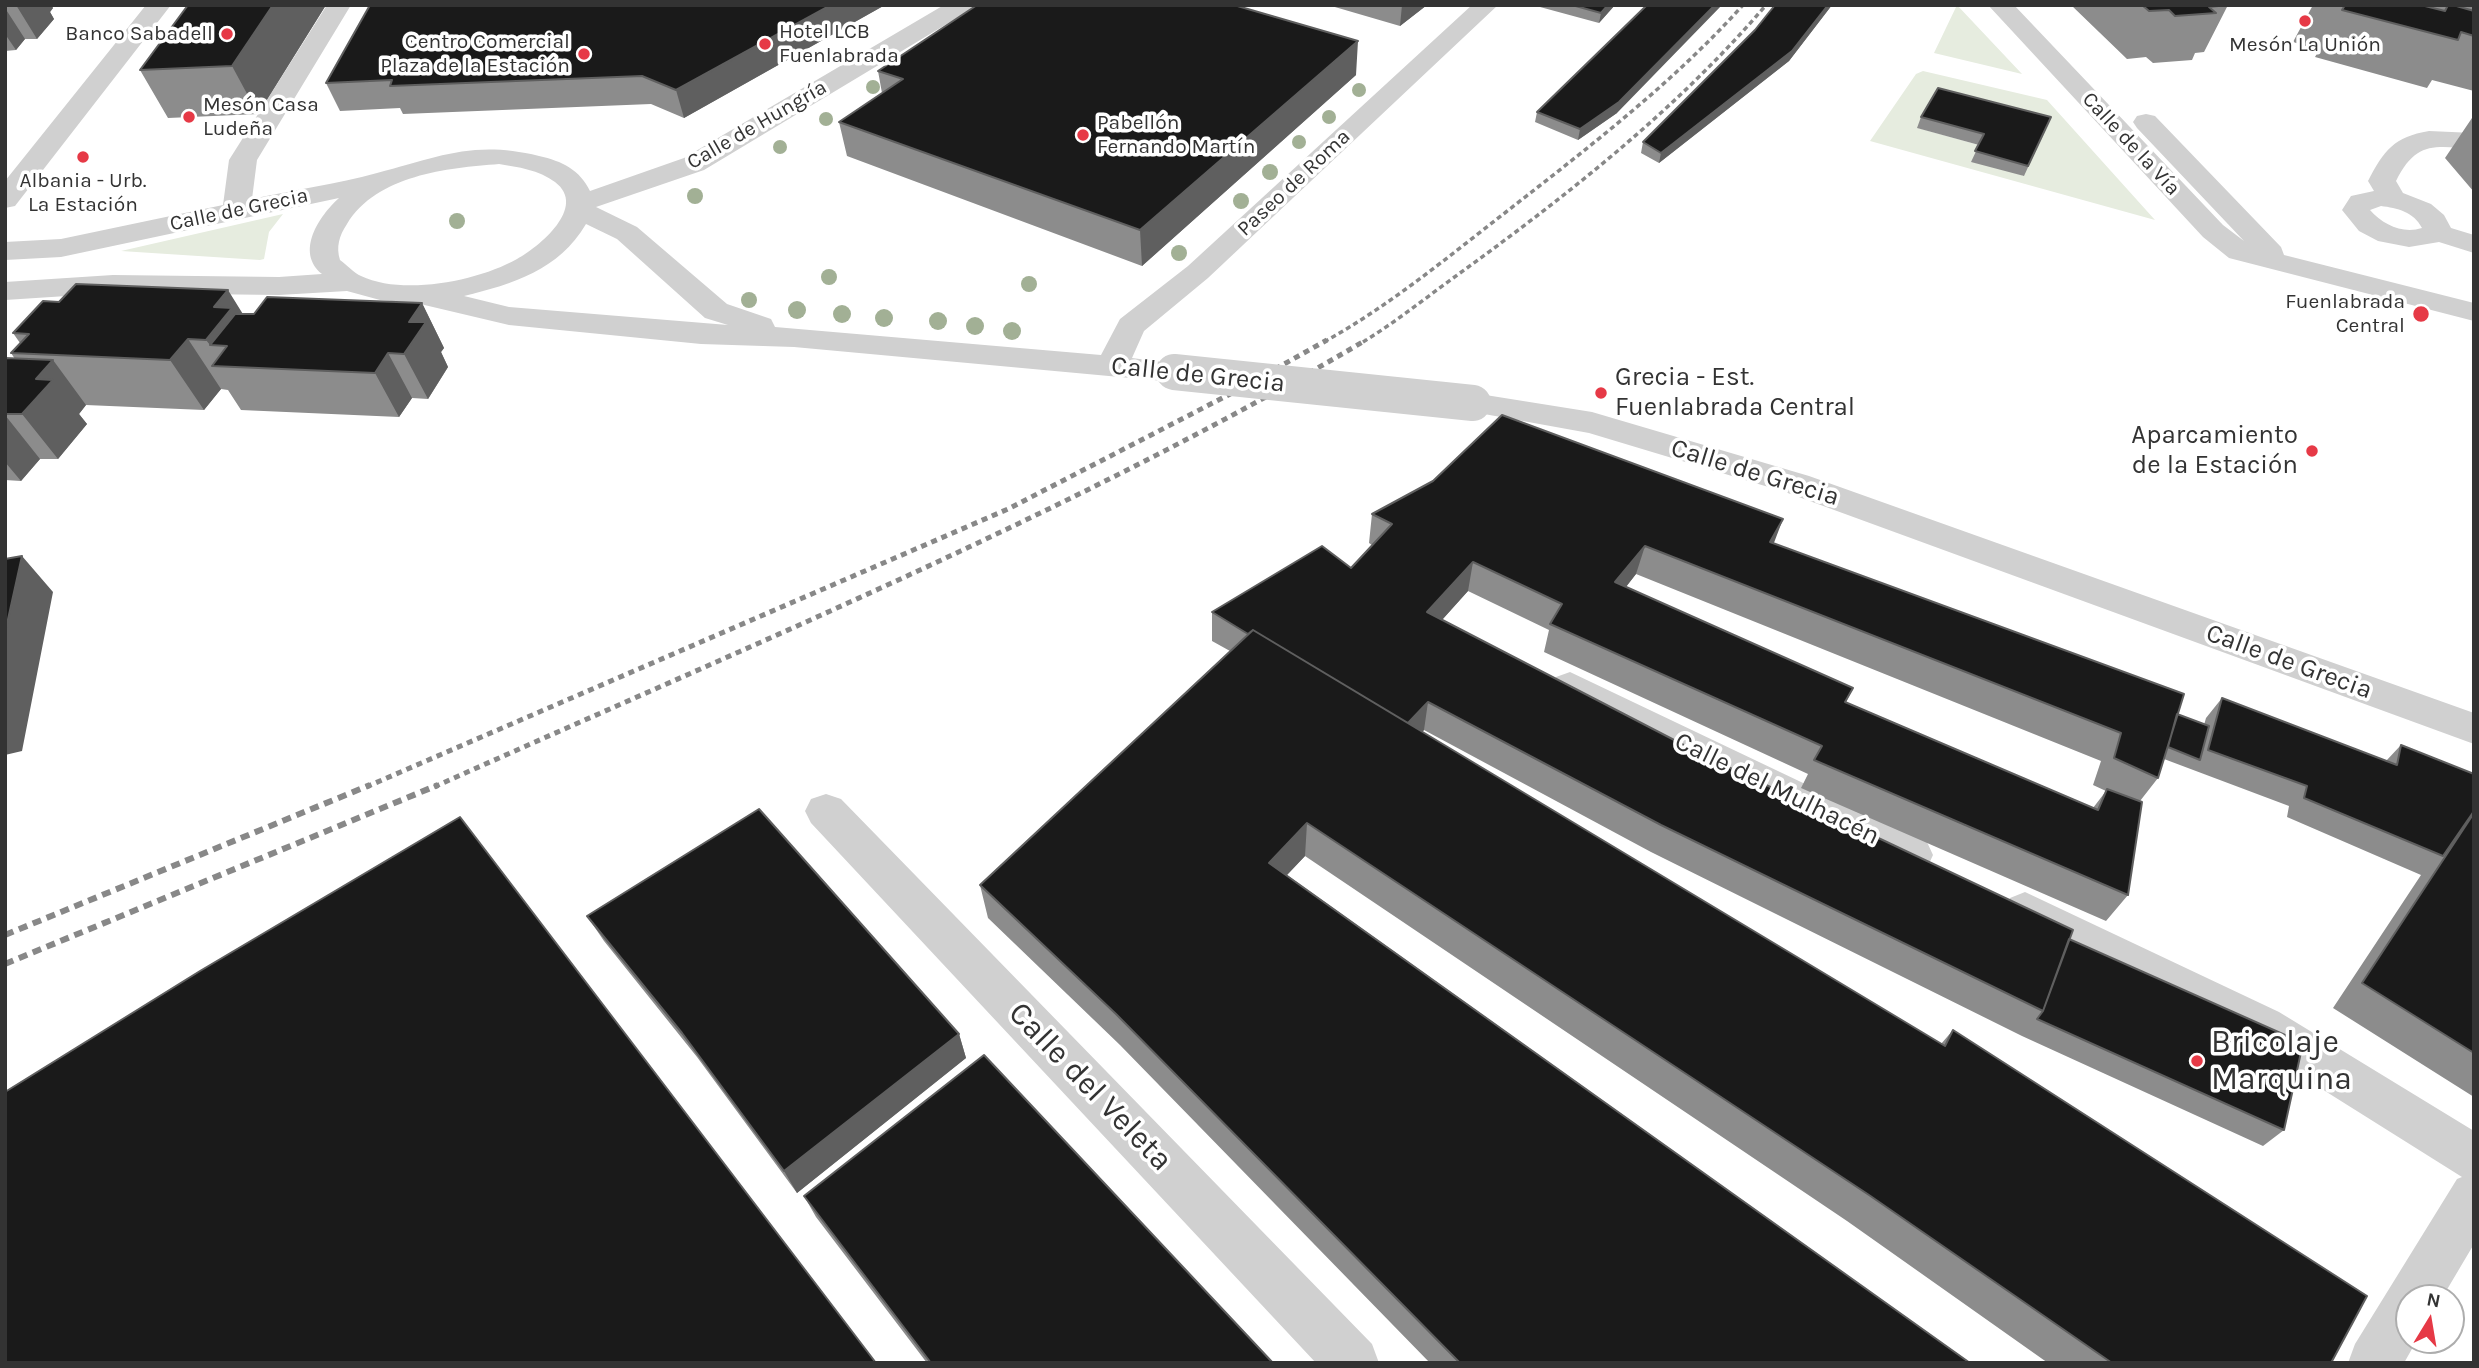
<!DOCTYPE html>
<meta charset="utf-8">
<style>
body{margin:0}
#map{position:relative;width:2479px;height:1368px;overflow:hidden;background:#fff;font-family:Karla,sans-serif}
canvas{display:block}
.frame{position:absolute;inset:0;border:7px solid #333;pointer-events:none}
.north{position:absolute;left:2395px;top:1284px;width:70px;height:70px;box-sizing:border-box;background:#fff;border:2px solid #adadad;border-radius:50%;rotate:11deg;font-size:19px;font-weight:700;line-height:28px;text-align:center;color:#333}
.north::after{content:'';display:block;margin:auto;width:24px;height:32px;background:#e63946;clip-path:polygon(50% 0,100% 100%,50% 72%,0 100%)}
</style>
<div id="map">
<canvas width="2479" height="1368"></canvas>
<div class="frame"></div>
<div class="north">N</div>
</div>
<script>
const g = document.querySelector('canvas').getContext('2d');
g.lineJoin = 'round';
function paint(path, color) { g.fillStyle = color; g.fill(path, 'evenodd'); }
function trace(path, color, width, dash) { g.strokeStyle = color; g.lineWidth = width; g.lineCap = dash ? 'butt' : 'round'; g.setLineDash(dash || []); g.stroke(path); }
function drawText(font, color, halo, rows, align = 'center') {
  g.font = font + ' Karla,sans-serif'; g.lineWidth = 7; g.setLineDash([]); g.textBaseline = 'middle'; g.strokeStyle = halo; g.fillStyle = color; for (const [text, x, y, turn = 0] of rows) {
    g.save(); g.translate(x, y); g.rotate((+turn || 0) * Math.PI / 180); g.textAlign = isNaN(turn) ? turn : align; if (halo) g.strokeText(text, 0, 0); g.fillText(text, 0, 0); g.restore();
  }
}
paint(new Path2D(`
 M1957,5l65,69 -88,-21z
 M1923,71l124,29 108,120 -285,-79 46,-67zM2047,127l-24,49 -44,-31 -61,-17z
 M283,214l-14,18 -5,27 -4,1 -139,-9z`), '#e6ecdf');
paint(new Path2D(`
 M146,5h25l-156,201 -10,2v-27z
 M327,5h24l-94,155 -5,39c41,-9 85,-15 125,-26 62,-16 96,-33 162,-17 23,5 41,14 51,35l94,-33 260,-153h30l-4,5 -266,160 -108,37 41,20 90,77 44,15 4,8 326,28 19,-36 68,-53 284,-261h26l-290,273 -64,53 -12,27 53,7 5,7 -5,7 -11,3 -380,-35 -93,-3 -192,-19 -93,-22 -36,-3 -33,-9 -68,4 -166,-2 -108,7v-18l108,-7 166,2 43,-3c-27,-22 -3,-58 17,-76l-278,59 -56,3v-18l56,-3 162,-34 6,-45zM499,164c19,3 40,6 56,18 33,25 -16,65 -38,77 -39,22 -114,37 -156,17 -7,-3 -14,-11 -21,-16 -4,-13 -1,-24 7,-36 30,-49 100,-56 152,-60zM586,224l31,15 88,79 23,7 -219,-18 -45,-11c49,-12 95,-26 122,-72z
 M1988,5h26l209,220 21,16 -107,-113 -4,-6 4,-6 9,-2 9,2 126,131 3,8 190,48v18l-245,-63 -26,-21z
 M2429,131l45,2v16c-40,-3 -58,-8 -78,32l7,12 28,11 13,11 7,13 23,7v18l-35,-11 -30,5 -31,-6 -19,-10 -17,-21 9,-14 23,-5 -6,-10c16,-31 26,-44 61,-50zM2381,206c16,2 33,6 41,22 -19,6 -39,-3 -52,-18z
 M1473,393l119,19 217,64 665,237v31l-689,-252 -196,-59 -127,-23 -5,-7 5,-7z
 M1570,672l357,170 6,13 -6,13 -15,5 -15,-5 -341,-171 -5,-10 5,-10z
 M826,794l15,5 531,545 7,19h-63l-505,-540 -6,-12 6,-12z
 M2025,892l254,120 195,119v113l-32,54h-33v42h8l-13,23h-56l7,-19 102,-165 5,-2 -215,-135 -237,-118 -7,-13 7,-13z`), '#d0d0d0');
trace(new Path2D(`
 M1324,342c65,-36 124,-85 182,-130 83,-65 167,-129 237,-207
 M1363,342c36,-22 70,-50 104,-74 107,-78 213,-162 299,-263`), '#888', 3.5, [5, 3.5]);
trace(new Path2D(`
 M366,787l642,-278 226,-117 93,-52
 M434,787c314,-141 635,-272 932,-447`), '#888', 5, [6, 5]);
trace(new Path2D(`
 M5,935l365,-150
 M5,964l433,-179`), '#888', 6, [9, 6]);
trace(new Path2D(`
 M1174,372l299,31`), '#d0d0d0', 36);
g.fillStyle = '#a2b095';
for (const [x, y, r] of [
 [873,87,7],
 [1359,90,7],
 [1329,117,7],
 [826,119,7],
 [1299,142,7],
 [780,147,7],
 [1270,172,8],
 [695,196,8],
 [1241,201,8],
 [457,221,8],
 [1179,253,8],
 [829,277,8],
 [1029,284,8],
 [749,300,8],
 [797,310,9],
 [842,314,9],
 [884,318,9],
 [938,321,9],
 [975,326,9],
 [1012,331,9]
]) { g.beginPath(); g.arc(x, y, r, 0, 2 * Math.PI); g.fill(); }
paint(new Path2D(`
 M5,5h46l2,3 -3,4 4,7 -17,20h-12l-9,11 -11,1z
 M188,5h138l-68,109 -90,4 -28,-48z
 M370,5h515l-201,113 -33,-14 -248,10 -3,-6 -60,3 -14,-28z
 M1328,5h99l-27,21z
 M1540,5h75l-16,18 -59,-16z
 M1775,5h57l-43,56 -130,102 -18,-10 2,-11 112,-112z
 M2071,5h157l-24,47 -9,1 -3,7 -39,3 -7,-6 -19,2z
 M2313,5h161v86l-42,-11 -5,8 -112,-31 4,-7 -26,-8z
 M878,71l478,4 -214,191 -295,-110 -8,-34 43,-29z
 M1537,112l80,1 -39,27 -43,-18z
 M2474,115v77l-29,-34z
 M1921,117h130l-27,59 -53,-14 8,-17 -62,-17z
 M422,303l22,45 -3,4 7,15 -20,32 -16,-1 -13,19 -158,-7 -13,-20 -7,-1 -17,21 -118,-5 -7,9 8,10 -29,35h-18l-19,22 -16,-1v-122l10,1 -4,-6 9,-10 -7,-10 230,-19h11z
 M1372,514l402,29 403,171 27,11 2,-7 16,-20 164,63 15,-16 73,29v323l-141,-89 88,-133 -134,-58 2,-11 -125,-47 -6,19 -18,23 -12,94 -22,26 -305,-133 7,-14 -264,-122 5,-22 -81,-39 -26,29 265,137 362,182 215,191 -21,16 -241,-110 -371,-184 -227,-122 -2,2 519,312 12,-14 378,333h-283l-201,-142 -542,-365 -18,19 683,488h-540l-310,-318 -132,-127 -8,-33 250,-234 -18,-10v-29l139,-44 21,-23 -3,-2zM1636,574l465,187 -8,24 13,6 -13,17 -247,-106 7,-14 -227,-101z
 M587,916l372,118 7,24 -169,135 -100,-136 -93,-116z
 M804,1196l469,167h-346l-111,-146z`), '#8c8c8c');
paint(new Path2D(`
 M16,5h35l2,3 -3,4 4,7 -17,20z
 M273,5h53l-68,109 -26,-48z
 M831,5h54l-201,113 -8,-28z
 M1402,5h25l-27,21z
 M1608,5h7l-16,18 2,-10z
 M1715,5h7l-105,108 -39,27 2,-11z
 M1828,5h4l-43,56 -130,102 2,-10z
 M5,8l20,31 -9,11 -11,-16z
 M1358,41l-2,34 -214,191 -2,-36z
 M228,290l31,50 -49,5 -4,-5 8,-33z
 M422,303l22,45 -3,4 7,15 -20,32 -24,-45 5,-32z
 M188,339l33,50 -17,21 -34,-50z
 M388,353l24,45 -13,19 -24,-44z
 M53,360l33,45 -7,9 8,10 -29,35 -36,-45 14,-35z
 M5,415l35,44 -19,22 -16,-19z
 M1783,519l-11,29 -2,-6z
 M1645,546l-9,28 -29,37 8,-29z
 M22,556l31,36 -31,159 -17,4v-122z
 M1473,562l-5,29 -45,50 4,-29z
 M1428,702l-4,28 -24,26 4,-28z
 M1307,823l-2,33 -37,39 1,-32z
 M959,1034l7,24 -169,135 -13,-22z`), '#5f5f5f');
const building = new Path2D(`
 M188,5h85l-41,61 -92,4z
 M370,5h461l-155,85 -34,-14 -252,10 2,-6 -66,3z
 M977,5h257l124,36 -218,189 -301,-108 64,-43 -25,-8z
 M1572,5h36l-7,8z
 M1647,5h68l-96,97 -39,27 -43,-17z
 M1775,5h53l-36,46 -131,102 -18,-11 112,-112z
 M2142,5h86l-19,2 7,6 -41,3 -6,-6 -20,1z
 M2345,5h76l24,6 3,-6h5l21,6v25l-13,-4 -3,8 -116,-30z
 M1938,88l113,29 -23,49 -53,-15 9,-17 -63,-17z
 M76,284l152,6 -14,17 18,1 -26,32 -18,-1 -18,21 -159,-7 18,-19 -16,-1 30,-32 16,1z
 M267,297l155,6 -13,19h17l-22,32 -16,-1 -13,20 -163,-7 15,-20 -17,-1 25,-31h19z
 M5,358l48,2 -17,19 17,1 -31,34h-17z
 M1502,415l281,104 -13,23 414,152 -26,84 -44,-20 7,-25 -476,-187 -30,36 238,106 -8,14 253,108 9,-21 35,13 -14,93 -314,-135 8,-14 -272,-122 12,-20 -89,-42 -46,50 280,145 366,173 -30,81 -382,-186 -233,-123 -20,21 -155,-93 -5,4 -36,-22 110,-66 29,22 41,-44 -20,-10 61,-33z
 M22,556l-17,77v-74z
 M1253,630l692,416 8,-16 414,266 -36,67h-219l-243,-168 -562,-372 -38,40 701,500h-510l-344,-349 -136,-129z
 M2222,698l175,67 4,-20 73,29v37l-31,45 -139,-58 3,-12 -99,-36z
 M2177,714l32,12 -9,34 -32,-13z
 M759,809l200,225 -175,137 -102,-138 -95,-117z
 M2474,813v240l-112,-70z
 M460,817l416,546h-871v-271l195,-121z
 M2069,939l234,104 -19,87 -247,-111 6,-8z
 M984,1055l289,308h-342l-127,-167z`);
paint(building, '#1a1a1a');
trace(building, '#5f5f5f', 2);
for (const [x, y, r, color] of [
 [2305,21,7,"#e63946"],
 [227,34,7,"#e63946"],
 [765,44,7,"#e63946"],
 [584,54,7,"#e63946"],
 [189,117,7,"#e63946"],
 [1083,135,7,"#e63946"],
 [83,157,7,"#e63946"],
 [2421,314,9,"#e63946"],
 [1601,393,7,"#e63946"],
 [2312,451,7,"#e63946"],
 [2197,1061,7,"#e63946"]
]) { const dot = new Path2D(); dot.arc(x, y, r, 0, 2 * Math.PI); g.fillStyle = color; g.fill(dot); trace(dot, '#fff', 2.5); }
drawText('21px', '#333', '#fff', [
 ["Hotel LCB",779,32],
 ["Fuenlabrada",779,56],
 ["Banco Sabadell",213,34,"right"],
 ["Centro Comercial",570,42,"right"],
 ["Plaza de la Estación",570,66,"right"],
 ["Mesón La Unión",2305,45,"center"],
 ["Mesón Casa",203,105],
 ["Ludeña",203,129],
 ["Pabellón",1097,123],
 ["Fernando Martín",1097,147],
 ["Albania - Urb.",83,181,"center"],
 ["La Estación",83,205,"center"],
 ["Fuenlabrada",2405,302,"right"],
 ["Central",2405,326,"right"]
], 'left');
drawText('21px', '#333', '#fff', [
 ["Calle de Hungría",757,125,-30],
 ["Calle de la Vía",2131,144,47],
 ["Paseo de Roma",1294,183,-43],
 ["Calle de Grecia",239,210,-12]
]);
drawText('26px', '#333', '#fff', [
 ["Calle de Grecia",1198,375,6],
 ["Calle de Grecia",1755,473,17],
 ["Calle de Grecia",2289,662,20],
 ["Calle del Mulhacén",1777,789,26]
]);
drawText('26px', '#333', '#fff', [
 ["Grecia - Est.",1615,378],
 ["Fuenlabrada Central",1615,408],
 ["Aparcamiento",2298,436,"right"],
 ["de la Estación",2298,466,"right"]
], 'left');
drawText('32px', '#333', '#fff', [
 ["Bricolaje",2211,1043],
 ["Marquina",2211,1080]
], 'left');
drawText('32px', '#333', '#fff', [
 ["Calle del Veleta",1090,1087,46]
]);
</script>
